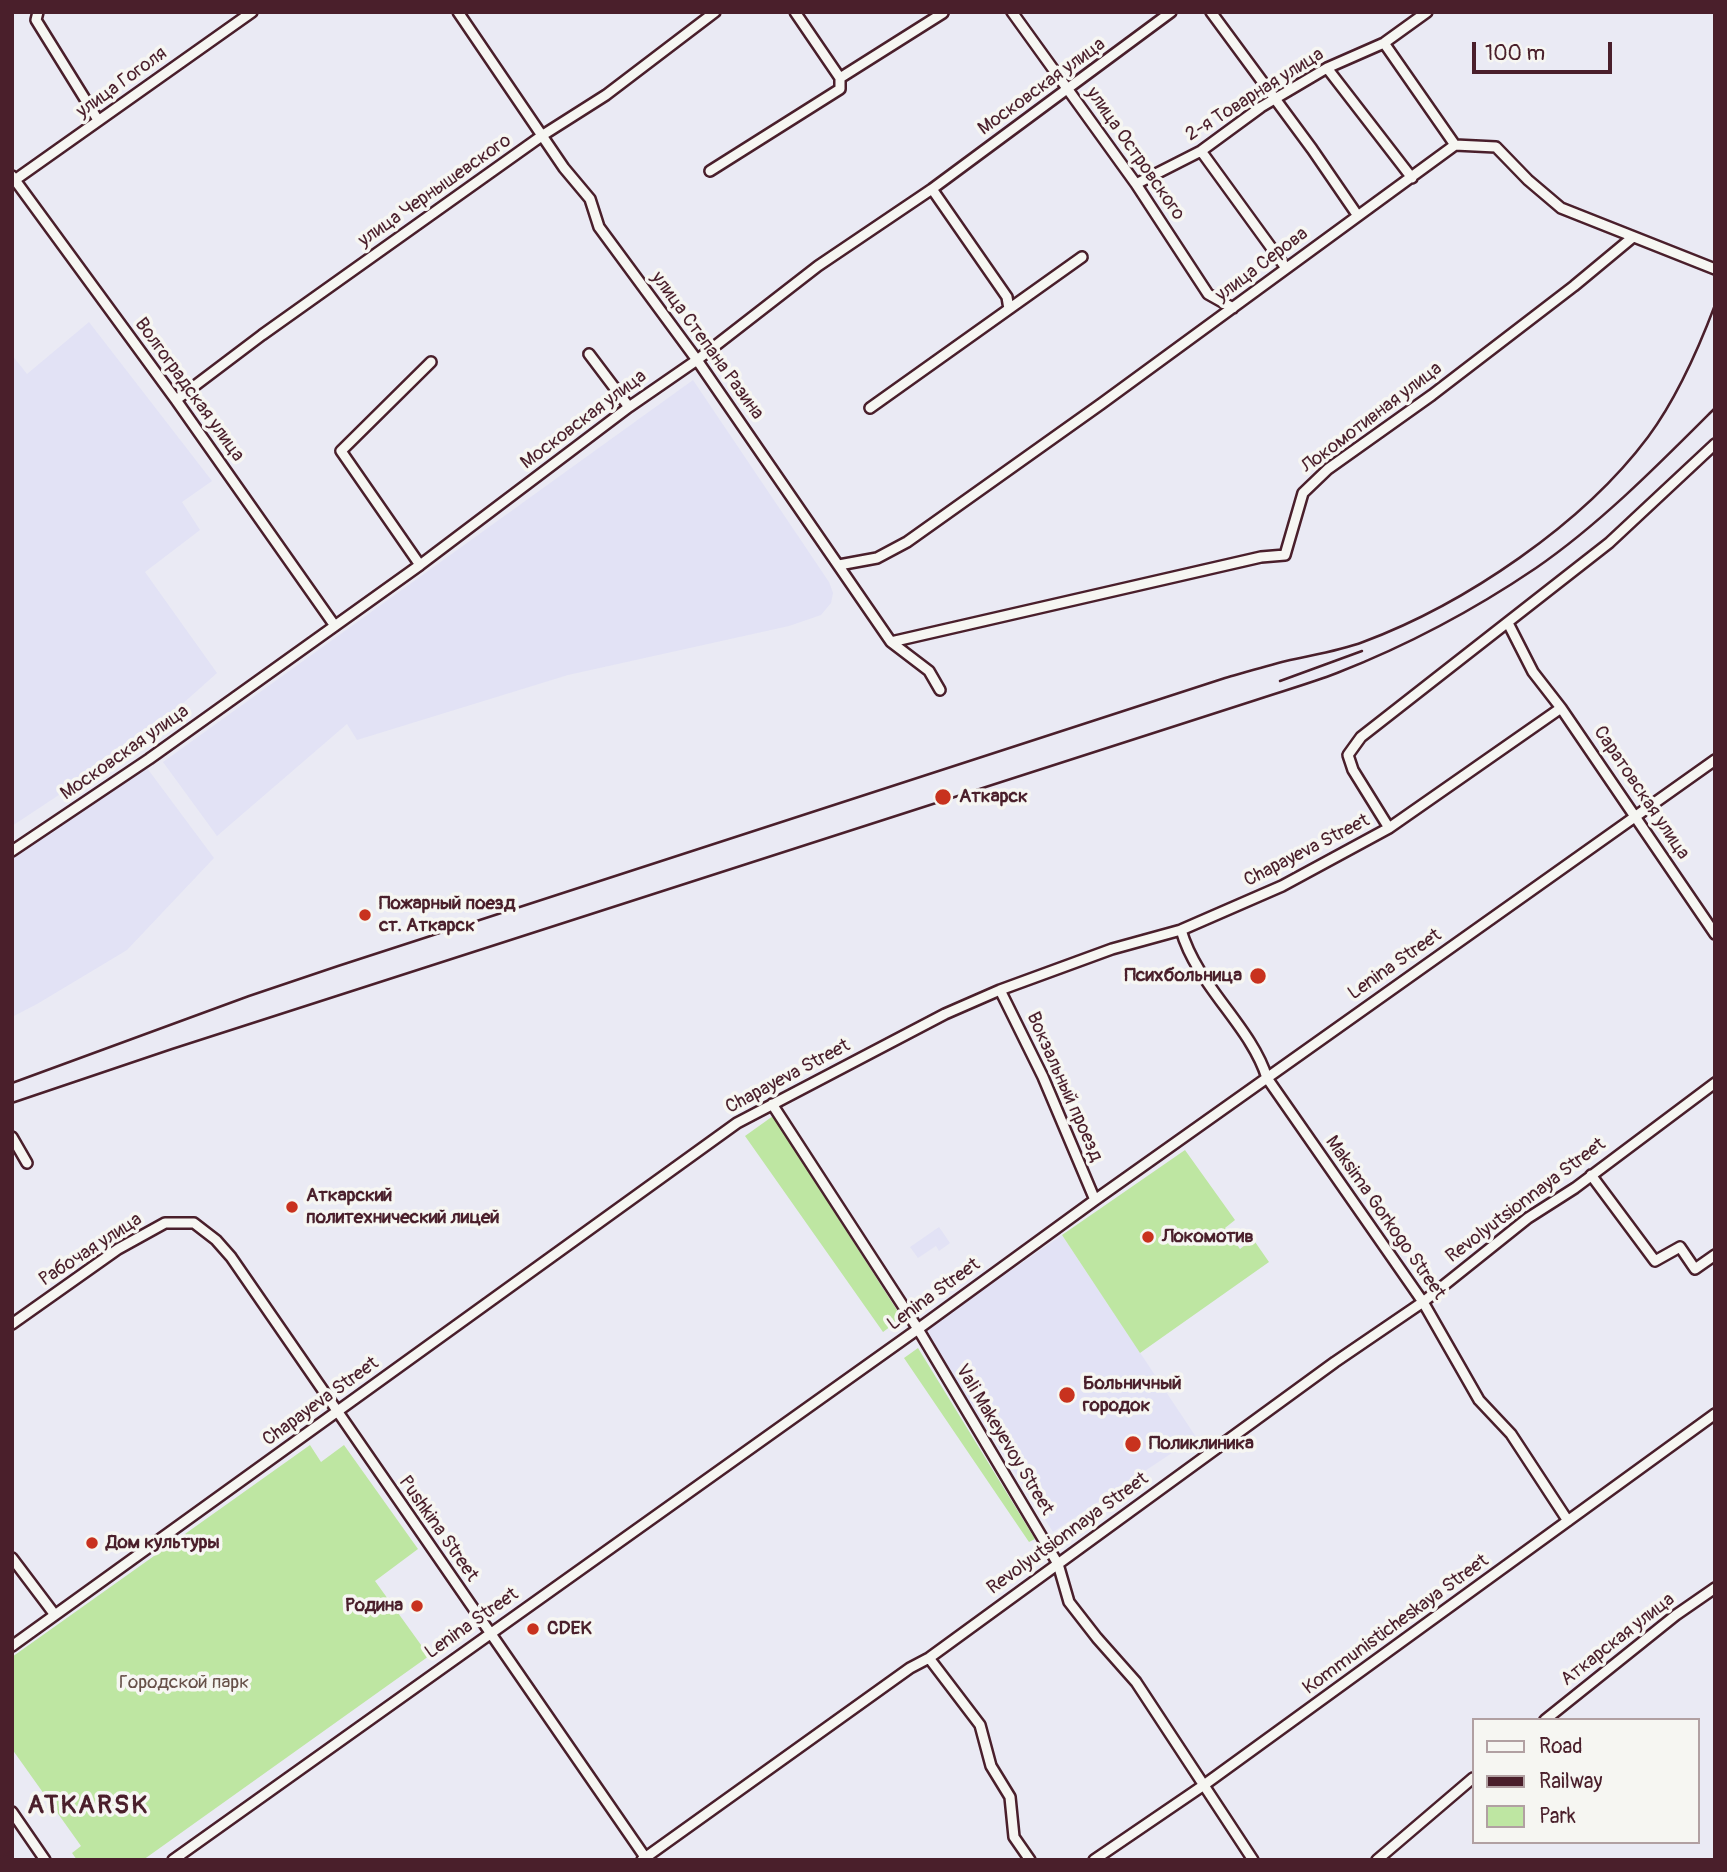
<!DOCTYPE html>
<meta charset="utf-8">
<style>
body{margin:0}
#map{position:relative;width:1727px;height:1872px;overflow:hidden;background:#eaeaf4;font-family:Pangolin,sans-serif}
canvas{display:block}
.frame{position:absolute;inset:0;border:14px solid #4a1f2b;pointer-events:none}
.legend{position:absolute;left:1472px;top:1718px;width:228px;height:126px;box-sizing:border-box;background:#f6f6f2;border:2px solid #b1a0a2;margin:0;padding:9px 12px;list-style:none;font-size:21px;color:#4a1f2b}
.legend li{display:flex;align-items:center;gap:14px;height:35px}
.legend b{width:35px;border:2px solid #b1a0a2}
.scale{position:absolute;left:1472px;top:42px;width:140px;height:32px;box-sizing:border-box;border:4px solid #4a1f2b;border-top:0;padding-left:9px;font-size:21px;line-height:24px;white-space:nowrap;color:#4a1f2b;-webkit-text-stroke:5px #f6f6f2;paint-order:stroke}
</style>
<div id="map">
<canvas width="1727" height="1872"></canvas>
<div class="frame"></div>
<ul class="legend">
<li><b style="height:9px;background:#f6f6f2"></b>Road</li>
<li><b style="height:9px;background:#4a1f2b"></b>Railway</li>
<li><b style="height:19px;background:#bee6a2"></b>Park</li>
</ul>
<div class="scale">100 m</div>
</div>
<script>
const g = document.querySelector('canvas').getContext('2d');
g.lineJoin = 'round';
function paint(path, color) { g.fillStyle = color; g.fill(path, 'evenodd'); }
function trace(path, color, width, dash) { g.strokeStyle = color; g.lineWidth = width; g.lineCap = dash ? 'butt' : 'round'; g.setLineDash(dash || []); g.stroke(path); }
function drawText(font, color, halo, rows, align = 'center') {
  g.font = font + ' Pangolin,sans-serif'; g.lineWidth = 7; g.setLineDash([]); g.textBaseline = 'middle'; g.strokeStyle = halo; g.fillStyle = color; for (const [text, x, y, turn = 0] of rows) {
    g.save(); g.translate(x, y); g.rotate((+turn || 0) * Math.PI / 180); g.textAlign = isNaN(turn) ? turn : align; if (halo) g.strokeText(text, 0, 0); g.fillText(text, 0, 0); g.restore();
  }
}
paint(new Path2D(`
 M89,322l123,159 -30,21 18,28 -55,42 72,101 -75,67 -130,86v-471l15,19z
 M693,380l136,202 4,11 -2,10 -10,12 -32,11 -221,49 -211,65 -10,-16 -130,112 -54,-74z
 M147,768l67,90 -87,92 -90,54 -25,13v-159z
 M939,1227l11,16 -11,8 -3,-5 -18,12 -8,-11z
 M1062,1235l134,202 -143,95 -129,-201z`), '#e2e2f5');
paint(new Path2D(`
 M773,1116l129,202 -19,14 -138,-196z
 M1185,1150l50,70 -10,8 15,21 13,-10 16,23 -129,91 -78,-118z
 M918,1348l117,191 -6,3 -125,-184z
 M310,1445l11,17 23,-17 74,104 -43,32 54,75 -286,204h-66l-5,-7 9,-7 -69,-97v-92z`), '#bee6a2');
const minor = new Path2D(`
 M38,12l-2,8 62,100
 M458,12l106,156 26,31 9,28 98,133 194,282 38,29 11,19
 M795,12l45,66
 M1012,12l124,172 72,110 25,14
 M1211,12l101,137 46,67
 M1384,43l71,102
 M1327,68l85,110
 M1201,151l85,117
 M710,171l130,-82v-11l103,-65
 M12,176l164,224 159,226
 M12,182l240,-170
 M1136,184l65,-33 60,-44 66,-39 57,-25 43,-31
 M932,189l75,108 2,12
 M589,354l40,53
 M176,400l86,-65 281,-200 63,-40 109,-83
 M870,408l212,-151
 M420,565l-79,-114 90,-89
 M839,565l38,-7 30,-16 194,-138 354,-259 41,2 32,33 33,28 154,61
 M891,642l370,-85 24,-2 18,-62 25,-24 104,-74 142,-109 59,-49
 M1561,708l154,226
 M1389,828l-36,-58 -5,-15 13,-18 248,-194 106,-99
 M12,851l137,-92 271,-194 209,-158 68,-47 121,-94 114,-77 239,-177
 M1181,930c16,56 70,96 86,148l156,224 56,98 32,34 57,87
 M1000,990l43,87 52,123
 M772,1104l146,225 140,235 11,38 28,36 39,44 117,178
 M12,1137l15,26
 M1591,1175l64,86 25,-14 15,22 20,-14
 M12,1324l106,-75 47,-26h29l22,17 15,17 416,603
 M12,1558l43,57
 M12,1646l725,-523 208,-109 55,-24 112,-41 69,-19 101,-44 107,-58 172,-120 -28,-36 -25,-49
 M929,1658l51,67 11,41 19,31 4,40 16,23
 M1545,1720l131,-105 39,-27
 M12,1812l33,48
 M173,1860l745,-531 177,-129 620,-440
 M642,1860l268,-192 19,-10 406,-296 88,-60 105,-84 47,-30 140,-105
 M1094,1860l110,-75 511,-371
 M1377,1860l96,-82`);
trace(minor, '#4a1f2b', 14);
trace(minor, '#f6f6f2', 9);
trace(new Path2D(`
 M1280,681l82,-30
 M12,1083l237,-87 89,-30 887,-288c21,-6 41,-12 61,-17 26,-6 53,-10 77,-19 102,-38 220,-118 285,-205 29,-39 50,-87 67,-132
 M12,1103l160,-54 1084,-349c27,-9 55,-17 81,-27 69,-27 137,-63 199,-105 65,-45 123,-104 179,-160`), '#4a1f2b', 2.5);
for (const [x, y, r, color] of [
 [943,797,9,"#c8321e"],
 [365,915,7,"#c8321e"],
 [1258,976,9,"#c8321e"],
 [292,1207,7,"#c8321e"],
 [1148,1237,7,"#c8321e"],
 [1067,1395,9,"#c8321e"],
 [1133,1444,9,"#c8321e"],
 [92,1543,7,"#c8321e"],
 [417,1606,7,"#c8321e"],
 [533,1629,7,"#c8321e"]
]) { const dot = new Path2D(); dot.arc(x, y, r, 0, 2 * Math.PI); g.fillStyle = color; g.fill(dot); trace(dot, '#f6f6f2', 2.5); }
drawText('19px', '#4a1f2b', '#f6f6f2', [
 ["улица Гоголя",122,83,-36],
 ["Московская улица",1042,87,-36],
 ["2-я Товарная улица",1255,95,-32],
 ["улица Островского",1135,154,55],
 ["улица Чернышевского",435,191,-35],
 ["улица Серова",1262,265,-37],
 ["улица Степана Разина",707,346,54],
 ["Волгоградская улица",189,390,54],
 ["Локомотивная улица",1372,418,-37],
 ["Московская улица",584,420,-37],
 ["Московская улица",125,753,-35],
 ["Саратовская улица",1641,793,56],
 ["Chapayeva Street",1307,851,-27],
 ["Lenina Street",1395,965,-35],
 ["Chapayeva Street",788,1077,-28],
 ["Вокзальный проезд",1064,1087,66],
 ["Revolyutsionnaya Street",1526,1201,-37],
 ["Maksima Gorkogo Street",1385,1218,55],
 ["Рабочая улица",91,1250,-33],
 ["Lenina Street",934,1295,-36],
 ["Chapayeva Street",321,1402,-36],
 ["Vali Makeyevoy Street",1004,1440,59],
 ["Pushkina Street",438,1529,55],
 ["Revolyutsionnaya Street",1068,1534,-36],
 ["Lenina Street",472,1624,-35],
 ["Kommunisticheskaya Street",1396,1625,-36],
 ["Аткарская улица",1618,1640,-38]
]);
drawText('bold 19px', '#4a1f2b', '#f6f6f2', [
 ["Аткарск",959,797],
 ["Пожарный поезд",379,904],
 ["ст. Аткарск",379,926],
 ["Психбольница",1242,976,"right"],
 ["Аткарский",306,1196],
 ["политехнический лицей",306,1218],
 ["Локомотив",1162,1237],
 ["Больничный",1083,1384],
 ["городок",1083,1406],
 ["Поликлиника",1149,1444],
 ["Дом культуры",106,1543],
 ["Родина",403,1606,"right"],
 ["CDEK",547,1629]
], 'left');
drawText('19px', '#675149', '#f6f6f2', [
 ["Городской парк",184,1683]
]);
g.letterSpacing = '2px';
drawText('bold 26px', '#4a1f2b', '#f6f6f2', [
 ["ATKARSK",88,1806]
]);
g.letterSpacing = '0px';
</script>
